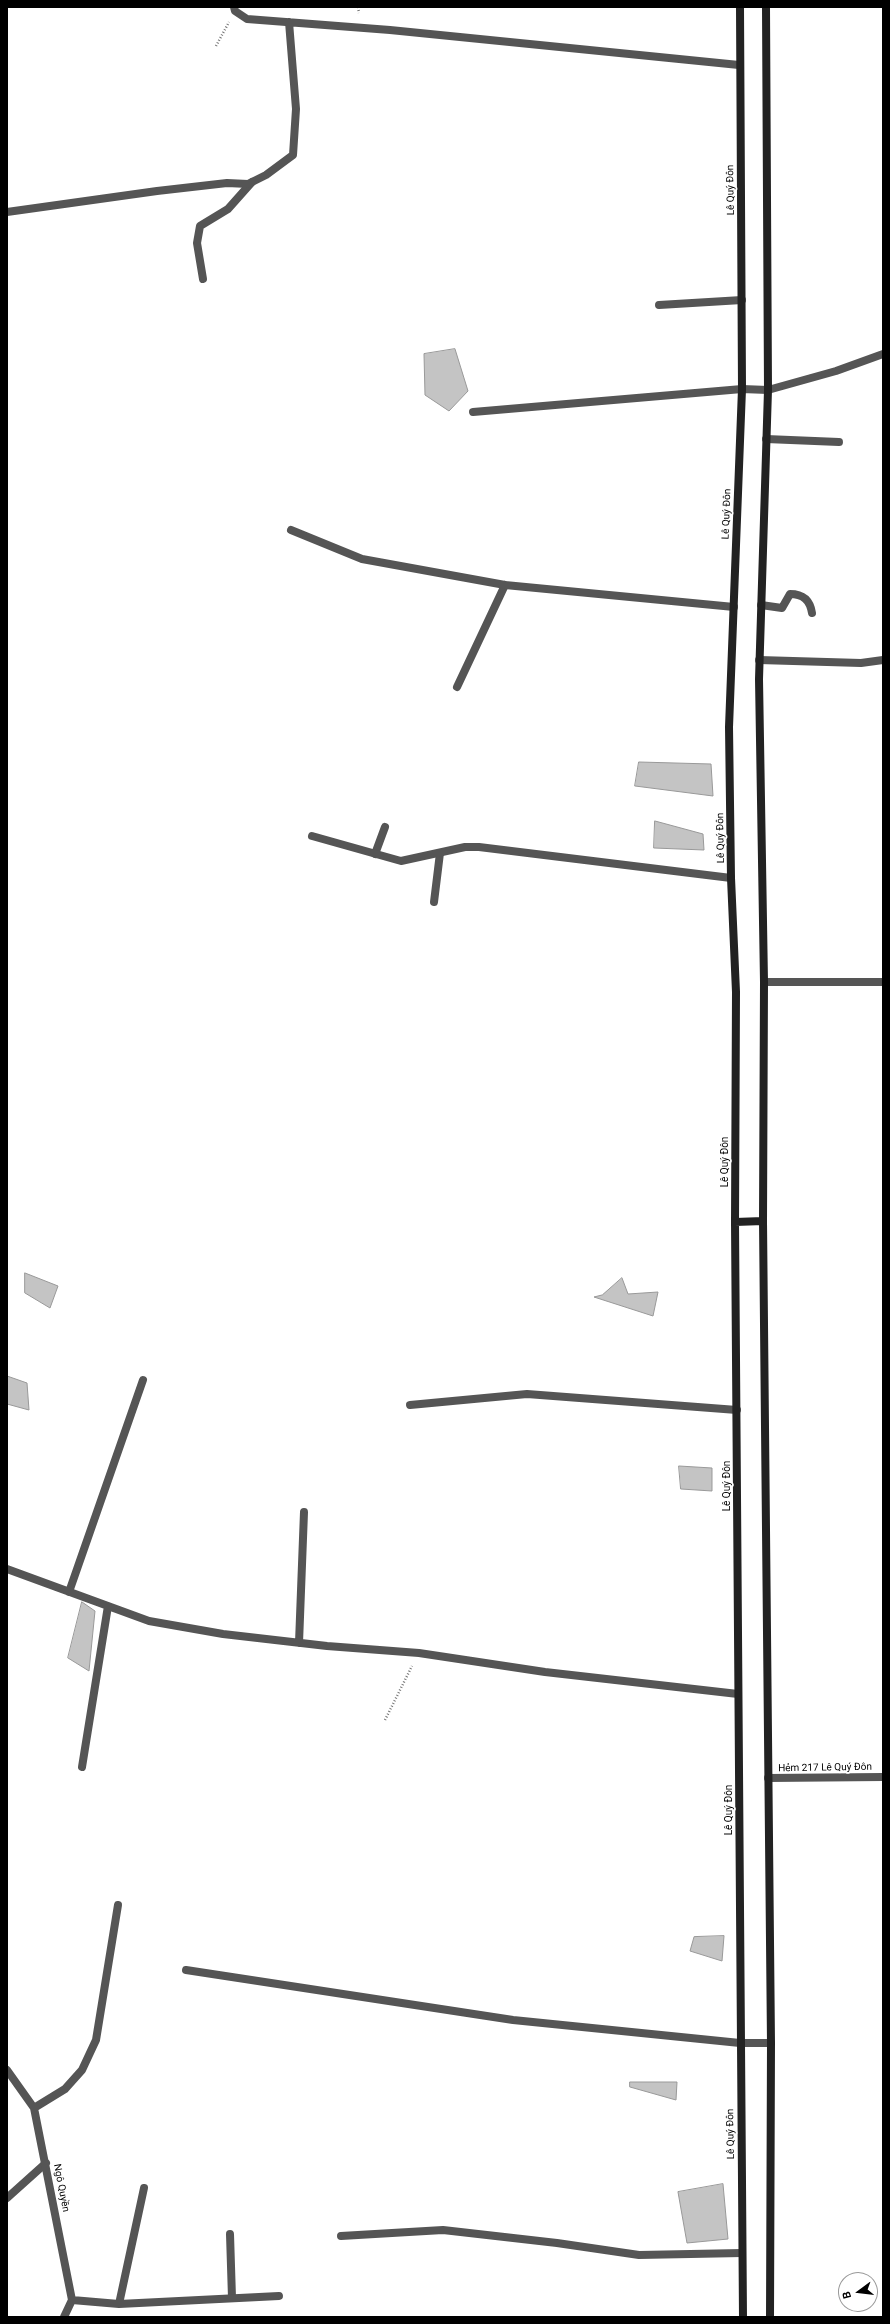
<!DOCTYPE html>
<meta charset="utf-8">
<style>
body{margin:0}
#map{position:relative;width:890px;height:2324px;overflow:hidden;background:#fff;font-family:Roboto,sans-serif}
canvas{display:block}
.frame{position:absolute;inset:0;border:8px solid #000;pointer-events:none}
.north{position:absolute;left:838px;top:2272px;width:40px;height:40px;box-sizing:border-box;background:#fff;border:1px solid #999;border-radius:50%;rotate:255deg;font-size:11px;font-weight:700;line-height:16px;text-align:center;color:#000}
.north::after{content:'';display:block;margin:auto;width:14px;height:18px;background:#000;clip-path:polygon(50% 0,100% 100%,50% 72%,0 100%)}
</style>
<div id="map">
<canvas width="890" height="2324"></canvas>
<div class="frame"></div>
<div class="north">B</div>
</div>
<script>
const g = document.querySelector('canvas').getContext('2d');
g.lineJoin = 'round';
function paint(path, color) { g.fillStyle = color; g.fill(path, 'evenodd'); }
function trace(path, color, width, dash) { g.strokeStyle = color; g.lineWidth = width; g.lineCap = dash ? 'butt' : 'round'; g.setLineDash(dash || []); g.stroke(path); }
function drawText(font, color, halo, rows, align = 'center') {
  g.font = font + ' Roboto,sans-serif'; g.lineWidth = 3.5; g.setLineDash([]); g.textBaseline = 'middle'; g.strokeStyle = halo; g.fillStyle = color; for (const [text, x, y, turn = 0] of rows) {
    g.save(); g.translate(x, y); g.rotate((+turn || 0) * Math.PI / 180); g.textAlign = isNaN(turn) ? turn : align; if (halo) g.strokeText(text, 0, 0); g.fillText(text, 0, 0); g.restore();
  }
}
const building = new Path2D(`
 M455,349l13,42 -19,20 -24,-16 -1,-41z
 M639,762l72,2 2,32 -78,-10z
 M655,821l48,13 1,16 -50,-2z
 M25,1273l33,13 -8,22 -25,-15z
 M622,1278l6,16 30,-2 -5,24 -59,-19 8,-2z
 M7,1376l20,7 2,27 -22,-6z
 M679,1466l33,2v23l-31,-2z
 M82,1602l13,9 -6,60 -21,-13z
 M724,1936l-2,25 -32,-10 4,-14z
 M630,2082h47l-1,18 -46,-13z
 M723,2184l5,55 -41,4 -9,-51z`);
paint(building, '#c4c4c4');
trace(building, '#999', 1);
trace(new Path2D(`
 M358,7l1,6
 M216,46l13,-24
 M385,1720l27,-54`), '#777', 2.5, [1, 2]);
trace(new Path2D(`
 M203,279l-6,-36 3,-17 28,-17 24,-27
 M659,305l83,-5
 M766,439l73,3
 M761,605l21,3 8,-14c13,0 20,6 22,19
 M759,660l102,3 22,-3
 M457,687l48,-102
 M375,854l10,-27
 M434,902l6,-49
 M7,2198l39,-35
 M230,2234l2,64`), '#555', 8);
trace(new Path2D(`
 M234,7l1,4 12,8 143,11 349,35
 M7,212l150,-21 70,-8 21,1 18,-9 27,-20 3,-46 -7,-87
 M473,412l269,-23 26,1 68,-19 47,-17
 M291,530l71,29 143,26 229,22
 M312,836l89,25 64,-14h14l252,31
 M764,982h119
 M410,1405l117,-11 210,16
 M7,1569l142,52 74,13 104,12 92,7 126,19 193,22
 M69,1592l74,-212
 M299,1643l5,-131
 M82,1767l26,-161
 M768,1778l115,-1
 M186,1970l327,50 227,23h31
 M7,2070l27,38 38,192 -8,17
 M34,2108l31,-19 17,-19 14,-30 22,-135
 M341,2236l102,-6 114,13 82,12 103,-2
 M72,2300l47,4 160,-8
 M119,2304l25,-116`), '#555', 8);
trace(new Path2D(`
 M740,7l2,382 -13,338 2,151 5,114 -1,230 8,1095
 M766,7l2,383 -9,289 5,303 -1,239 8,822 -1,274
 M735,1222l28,-1`), '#222', 8);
drawText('10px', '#000', '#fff', [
 ["Lê Quý Đôn",731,190,-91],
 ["Lê Quý Đôn",727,514,-88],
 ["Lê Quý Đôn",721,838,-91],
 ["Lê Quý Đôn",725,1162,-90],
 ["Lê Quý Đôn",727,1486,-90],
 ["Hẻm 217 Lê Quý Đôn",825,1768,-1],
 ["Lê Quý Đôn",729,1810,-90],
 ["Lê Quý Đôn",731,2134,-91],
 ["Ngô Quyền",61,2188,79]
]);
</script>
